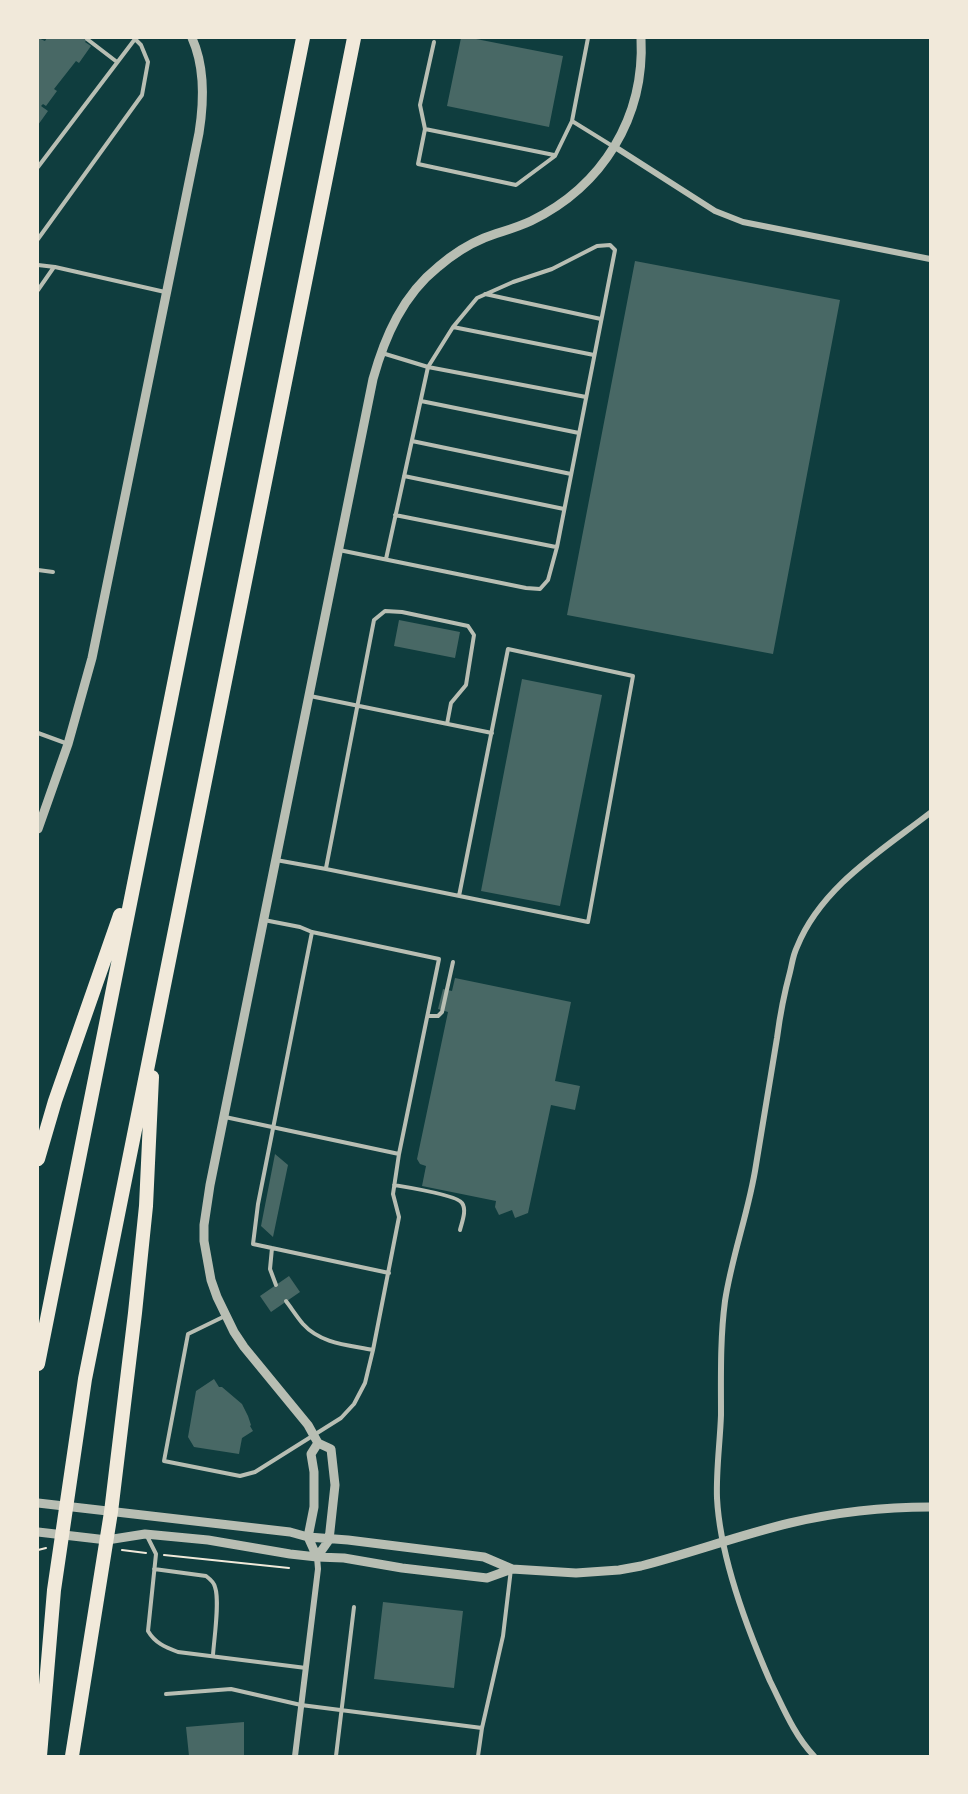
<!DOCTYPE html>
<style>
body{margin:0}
#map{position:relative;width:968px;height:1794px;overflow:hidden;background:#0f3d3e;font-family:Lato,sans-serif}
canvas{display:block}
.frame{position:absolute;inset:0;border:39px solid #f1e9da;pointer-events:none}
</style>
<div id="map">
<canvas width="968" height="1794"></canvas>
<div class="frame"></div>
</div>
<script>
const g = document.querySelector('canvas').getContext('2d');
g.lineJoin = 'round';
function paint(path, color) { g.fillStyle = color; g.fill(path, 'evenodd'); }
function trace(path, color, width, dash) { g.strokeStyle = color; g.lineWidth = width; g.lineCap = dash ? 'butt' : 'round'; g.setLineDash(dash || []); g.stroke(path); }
paint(new Path2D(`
 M38,38l7,3 2,-3h41l-3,4 6,4 -12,17 -3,-2 -22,28 3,2 -11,15 -3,-2 -2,2 7,5 -10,14z
 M461,38h10l92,18 -14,71 -102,-21z
 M635,261l205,39 -67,354 -206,-39z
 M399,620l61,12 -5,26 -61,-12z
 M522,679l80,16 -42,211 -79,-15z
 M455,978l116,24 -16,79 25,5 -5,24 -24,-5 -23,108 -13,5 -3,-8 -13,5 -4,-8 1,-6 -74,-15 4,-20 -6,-2 -3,-5 31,-147 -10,-3 5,-20 9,2z
 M275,1154l13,11 -15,72 -12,-11z
 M289,1276l11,16 -29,20 -11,-16z
 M214,1379l5,8h3l20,17 6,12 3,9 -1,1 3,5 -11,7 -3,16 -45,-7 -6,-10 8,-46z
 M383,1602l80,9 -9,77 -80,-9z
 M244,1722v34h-55l-3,-29z`), '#486865');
trace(new Path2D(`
 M38,1550l8,-2
 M122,1550l24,3
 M164,1555l125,13`), '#f1e9da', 2);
trace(new Path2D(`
 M588,38l-16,83 42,26
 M87,39l30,23
 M434,42l-14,63 5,24 -7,35 98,21 39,-29 17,-35
 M425,129l129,26
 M38,167l97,-128
 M38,239l104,-144 6,-33 -7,-17 -7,-7
 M38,265l17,2 110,25
 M38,290l16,-23
 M485,294l116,25
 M453,327l141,28
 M382,353l46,14 158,30
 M421,401l158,32
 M412,441l159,33
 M404,476l160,33
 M395,515l161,32
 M339,550l187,38 14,1 8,-9 9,-33 58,-297 -5,-5 -13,1 -45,23 -39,13 -36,16 -24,29 -25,40 -42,192
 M38,570l15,2
 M310,696l182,37
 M38,733l30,11
 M276,860l50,9 262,53 45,-246 -125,-27 -49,247
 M326,868l48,-248 11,-9 17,1 66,14 6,9 -8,50 -15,18 -4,21
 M312,932l-54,272 -5,40 136,29
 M428,1016h10l4,-4 11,-50
 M225,1117l174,37
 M394,1185c12,2 63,10 68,18 5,7 0,19 -2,27
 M272,1248l-2,21 6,16
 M286,1301c6,8 11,16 17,23 18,20 46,21 70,26
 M225,1316l-37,18 -24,127 76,15 15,-4 86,-54 13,-14 11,-21 8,-33 26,-133 -6,-23 6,-40 40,-195 -127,-27 -12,-5 -36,-7
 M146,1534l10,20 -8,77c7,12 17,16 30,21l128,16
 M154,1569l52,7c4,3 8,6 9,11 5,14 -1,52 -2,68
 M166,1694l65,-5 70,16 181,23
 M336,1756l18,-149
 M478,1756l4,-28 21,-92 8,-67`), '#b8beb3', 4);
trace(new Path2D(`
 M615,147l100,64 28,11 187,37
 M295,1756l23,-187 -1,-12
 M814,1756c-20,-21 -31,-49 -44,-75 -24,-55 -50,-124 -53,-183 -1,-28 3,-55 4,-83 0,-38 -1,-76 4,-114 7,-46 24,-90 31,-136 7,-42 14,-85 21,-127 3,-23 7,-44 13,-66 2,-8 3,-17 7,-25 24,-60 84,-96 133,-134`), '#b8beb3', 6);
trace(new Path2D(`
 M38,829l30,-85 24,-86 107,-525c5,-31 6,-66 -7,-95
 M38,1503l252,29 18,5 40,3 136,17 28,12 64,4 43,-3 22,-4c50,-13 99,-31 149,-43 47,-11 93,-16 140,-16
 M38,1532l69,8 38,-6 63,6 82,14 27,3 27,1 58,10 85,10 25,-9
 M317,1557l12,-17 6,-55 -4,-36 -13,-6 -10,-18 -64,-78 -10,-15 -17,-35 -6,-17 -7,-39v-16l6,-40 163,-806c12,-43 30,-84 65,-112 14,-12 29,-22 46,-29 16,-6 32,-10 47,-17 72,-35 114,-104 110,-183
 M317,1557l-9,-20 6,-30v-35l-3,-18 7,-11`), '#b8beb3', 9);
trace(new Path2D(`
 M38,1159l17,-58 65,-186
 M38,1364l265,-1326
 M40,1756l14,-166 31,-211 269,-1341
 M72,1756l39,-244 24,-199 11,-107 6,-129`), '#f1e9da', 14);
</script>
